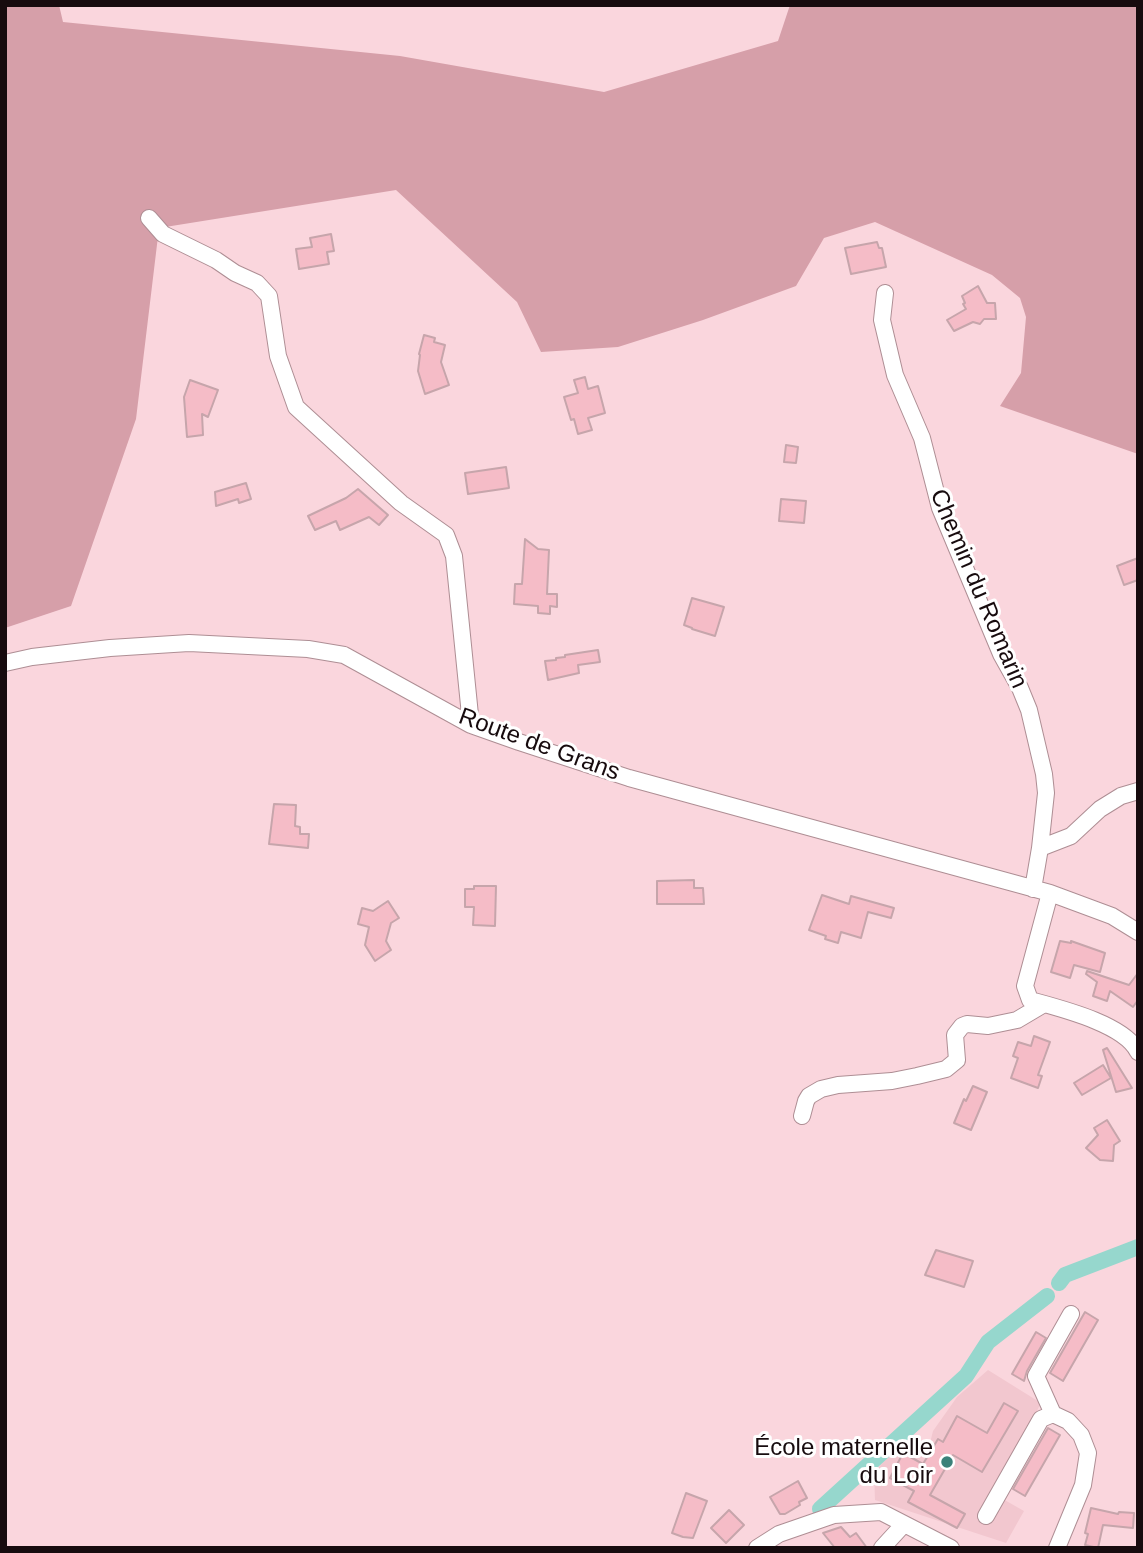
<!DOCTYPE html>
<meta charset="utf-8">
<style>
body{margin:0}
#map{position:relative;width:1143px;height:1553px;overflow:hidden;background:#fad6dd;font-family:Helvetica,sans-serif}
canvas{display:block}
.frame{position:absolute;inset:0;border:7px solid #170b0e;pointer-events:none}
</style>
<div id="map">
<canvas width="1143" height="1553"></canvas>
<div class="frame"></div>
</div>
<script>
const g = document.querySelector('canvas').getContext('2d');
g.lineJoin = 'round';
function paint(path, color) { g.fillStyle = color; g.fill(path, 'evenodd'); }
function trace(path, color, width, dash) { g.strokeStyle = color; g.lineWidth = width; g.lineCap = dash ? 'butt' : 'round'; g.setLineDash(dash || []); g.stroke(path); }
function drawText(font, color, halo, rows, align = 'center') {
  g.font = font + ' Helvetica,sans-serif'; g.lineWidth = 6; g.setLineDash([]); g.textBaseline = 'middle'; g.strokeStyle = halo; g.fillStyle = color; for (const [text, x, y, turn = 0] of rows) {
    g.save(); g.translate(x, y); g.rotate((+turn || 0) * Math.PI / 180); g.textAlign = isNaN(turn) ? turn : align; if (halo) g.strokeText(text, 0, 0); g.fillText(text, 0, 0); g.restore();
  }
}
paint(new Path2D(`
 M988,1370l53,33 -47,91 30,17 -18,32 -131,-43 -1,-28 30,-31 24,10 5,-20 24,-34z`), '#f2c7cf');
paint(new Path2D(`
 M5,5h54l4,17 337,34 204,36 174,-51 12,-36h348v449l-138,-48 21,-33 5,-56 -6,-19 -28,-23 -117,-53 -51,16 -28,48 -93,34 -85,27 -77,5 -24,-50 -121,-112 -237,38 -23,191 -65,187 -66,22z`), '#d69fa9');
trace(new Path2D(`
 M1059,1283l6,-8 73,-28
 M820,1509l146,-133 22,-34 59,-46`), '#96d7cd', 16);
const building = new Path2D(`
 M331,234l3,17 -7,1 2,12 -30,5 -3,-20 16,-2 -2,-9z
 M877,242l2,6h3l4,19 -35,7 -6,-26z
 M978,286l9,17h8l1,16h-12l-4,5 -7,-2 -19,9 -7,-11 19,-11 -3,-5 2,-1 -3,-7z
 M424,335l11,3 -1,4 11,3 -4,17 8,23 -24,9 -7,-23 2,-16 -1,-1z
 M585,377l3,12 10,-3 7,27 -17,5 4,12 -14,4 -4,-15 -3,1 -7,-23 14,-4 -4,-13z
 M190,380l28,10 -10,27 -6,-3 1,21 -16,2 -3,-40z
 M786,445l12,2 -2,16 -12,-1z
 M506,467l3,21 -41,6 -3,-21z
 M246,483l5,16 -12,4 -1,-4 -22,7 -1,-14z
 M358,489l30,26 -9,10 -10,-8 -29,13 -4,-9 -21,9 -7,-14 38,-18z
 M781,499l25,2 -2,22 -25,-2z
 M525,539l13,10 11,1 -2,44h10v13l-7,-1v8l-12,-1v-7l-24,-2 1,-20h7z
 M1138,558v22l-14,5 -7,-19z
 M692,598l32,9 -9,29 -23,-7v-1l-8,-3z
 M598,650l2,12 -22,3 1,8 -31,7 -3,-19 11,-1v-2l9,-1v-2z
 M274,804l22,1 -1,21 5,1v7h9l-1,14 -39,-4z
 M694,880v8h9l1,16h-47v-23z
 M474,886h22l-1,40 -22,-1 1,-18h-9v-18h9z
 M822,895l27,9 2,-8 43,12 -3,10 -23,-6 -7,26 -20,-6 -3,11 -13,-4 1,-3 -17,-6z
 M388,901l11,17 -8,5 -5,18 5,9 -16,11 -10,-16 4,-18 -11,-3 4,-16 11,3z
 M1060,941l11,2v-2l34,12 -5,19 -26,-7 -4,13 -19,-6z
 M1087,971l42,14 9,-12v27l-5,7 -23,-16 -3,10 -14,-5 4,-14 -11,-8z
 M1034,1036l16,6 -12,33 4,1 -4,12 -27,-10 7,-20 -5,-2 5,-14 13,4z
 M1107,1048l25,40 -16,4 -13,-42z
 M1103,1065l8,13 -29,17 -8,-12z
 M973,1086l14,6 -16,38 -17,-7 10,-24 2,2z
 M1107,1120l13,21 -6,4 -1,16 -13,-1 -14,-12 12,-13 -4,-7z
 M936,1250l37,11 -9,26 -39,-12z
 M1085,1312l13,8 -35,61 -13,-8z
 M1036,1332l10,6 -19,33 -3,10 -12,-7z
 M1004,1403l14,8 -36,61 -29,-17 -23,40 35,19 -8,14 -49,-26 6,-11 -24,-13 13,-25 20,11 15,-25 5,3 14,-26 30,17z
 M1048,1428l12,7 -35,61 -12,-7z
 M798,1481l9,17 -8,4 1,3 -15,9h-5l-10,-17z
 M686,1493l21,8 -14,37 -10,-1 -11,-4z
 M1091,1508l27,6 1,-2 15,1 -1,15 -30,-3 -5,23 -13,-3 3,-11 -3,-1z
 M729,1510l15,15 -18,18 -15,-15z
 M841,1527l9,10 6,-4 11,15h-32l-12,-15z`);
paint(building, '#f5bcc7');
trace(building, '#c6a5ab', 2);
const minor = new Path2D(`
 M149,218l14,16 53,26 19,13 22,10 12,13 9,60 18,51 105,96 45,32 8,21 17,169
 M885,293l-3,27 13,55 27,63 18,70 61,146 19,34 9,22 15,64 2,19 -6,55 -7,41
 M5,663l27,-6 78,-9 79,-5 119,6 36,6 127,70 48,17 110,36 421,115 62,23 26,16
 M1040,848l31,-12 29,-27 21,-13 17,-5
 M1050,893l-25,93 5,14c29,8 95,24 108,52
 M802,1116l4,-15 3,-5 12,-7 17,-4 54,-4 25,-5 29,-7 11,-9 -2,-25 7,-9 5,-2 21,2 29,-6 27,-16
 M1053,1414l15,7 13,14 7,18 -5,32 -26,63
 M986,1516l55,-97 12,-5 -17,-38 35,-62
 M757,1548l22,-14 55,-19 47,-3 70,36
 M882,1548l22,-24`);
trace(minor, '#ae8e94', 18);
trace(minor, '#fff', 16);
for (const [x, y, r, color] of [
 [947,1462,7,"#3b8179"]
]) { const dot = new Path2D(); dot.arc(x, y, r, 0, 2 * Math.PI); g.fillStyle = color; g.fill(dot); trace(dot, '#fff', 2.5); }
drawText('24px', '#170b0e', '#fff', [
 ["Chemin du Romarin",978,589,67],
 ["Route de Grans",539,745,20]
]);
drawText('24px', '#170b0e', '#fff', [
 ["École maternelle",933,1448],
 ["du Loir",933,1476]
], 'right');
</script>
